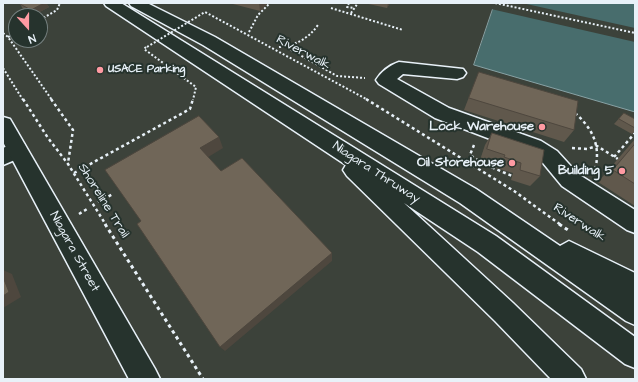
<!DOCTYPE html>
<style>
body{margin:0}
#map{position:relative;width:638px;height:382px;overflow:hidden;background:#3c423a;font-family:"Architects Daughter",sans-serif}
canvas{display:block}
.frame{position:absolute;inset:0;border:4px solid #e8f1f8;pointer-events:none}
.north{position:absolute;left:8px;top:8px;width:40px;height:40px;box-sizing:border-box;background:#26332d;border:1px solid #747f7e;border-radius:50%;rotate:159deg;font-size:11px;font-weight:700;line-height:16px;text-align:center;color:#e8f1f8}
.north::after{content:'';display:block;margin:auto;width:14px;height:18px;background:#ff9aa2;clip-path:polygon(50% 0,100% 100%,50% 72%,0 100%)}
</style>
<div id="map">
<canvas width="638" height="382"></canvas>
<div class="frame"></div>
<div class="north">N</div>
</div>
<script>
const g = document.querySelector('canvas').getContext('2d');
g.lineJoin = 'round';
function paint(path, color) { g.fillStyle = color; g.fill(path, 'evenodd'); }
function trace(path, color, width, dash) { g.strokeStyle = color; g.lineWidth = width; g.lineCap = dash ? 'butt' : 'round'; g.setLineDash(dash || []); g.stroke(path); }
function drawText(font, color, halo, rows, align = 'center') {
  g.font = font + ' "Architects Daughter",sans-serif'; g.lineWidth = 4; g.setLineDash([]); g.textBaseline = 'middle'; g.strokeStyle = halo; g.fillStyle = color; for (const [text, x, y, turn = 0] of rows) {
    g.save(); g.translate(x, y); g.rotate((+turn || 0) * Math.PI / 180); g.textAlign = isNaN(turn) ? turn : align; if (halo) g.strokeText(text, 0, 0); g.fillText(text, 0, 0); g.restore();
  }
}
const water = new Path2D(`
 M495,3h140v109l-161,-47z`);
paint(water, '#486d6d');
trace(water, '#88a2a5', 1);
paint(new Path2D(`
 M493,3h29l113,25v14l-144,-33z`), '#3c423a');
const minor = new Path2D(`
 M399,62l64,7 3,4 -3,4 -6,2 -54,-5 -6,5 52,29 92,33 16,10 21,23 57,36v23l-8,-3 -65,-44 -19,-23 -16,-10 -92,-35 -56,-34 -3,-4c5,-8 14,-15 23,-18z
 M17,142l7,2 3,6 -3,6 -21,9v-17z`);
const major = new Path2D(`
 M3,117l7,2 145,250 5,10h-31l-126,-237z`);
const highway = new Path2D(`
 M104,3h17l375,233 139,101v31l-10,-4 -147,-112 -74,-49 109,100 68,66 5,10h-35l-56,-58 -148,-145 -4,-6 3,-5 -240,-159z
 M129,3h18l68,34 261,152 84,57 9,-5 66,32v52l-9,-4 -166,-118 -257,-158 -72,-39z`);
trace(minor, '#e8f1f8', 3);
trace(major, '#e8f1f8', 3);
trace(highway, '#e8f1f8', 3);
trace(new Path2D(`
 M349,3l-2,4 7,1
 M495,3l140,30
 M331,8l72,22
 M351,13l7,-10
 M40,20l17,-10 3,-7
 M249,32l9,-17 12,-12
 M3,33l5,4 44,63
 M244,33l124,67
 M8,37l8,-4
 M284,46l53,30 28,2
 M146,47l-2,2 52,38 -3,13
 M279,47c17,-2 29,-8 39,-22
 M3,68l20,32`), '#e8f1f8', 2, [2, 2]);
trace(new Path2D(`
 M23,99l25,39 20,26 38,61
 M51,99l22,31 -5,33
 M366,99l148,92 47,34
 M575,113c18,16 26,33 20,57
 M474,145l-4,10 12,8 30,13
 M572,148l15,1 10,-3 21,13
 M614,157l21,-24
 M74,173l116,-64 3,-10
 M98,202l15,-8
 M79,214l8,-5`), '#e8f1f8', 2.5, [3, 3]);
trace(new Path2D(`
 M105,224l98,155
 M559,224l9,6`), '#e8f1f8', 3, [3.5, 3.5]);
paint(minor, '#26332d');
paint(major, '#26332d');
paint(highway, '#26332d');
trace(new Path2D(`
 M147,47l58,-35 39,21`), '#e8f1f8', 2, [2, 2]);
paint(new Path2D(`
 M21,3h25l3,4 -15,8 -11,-6 -3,-5z
 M229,3h39l-8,8z
 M364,3h26l-3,5z
 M479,72l95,58 -10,12 -100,-32 10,-26z
 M624,113l11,6v12l-3,3 -18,-10z
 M492,133l48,43 -10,10 -19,-6 2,-7 -17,-5 1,-2 -17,-6 5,-15z
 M635,139v67l-37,-24z`), '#60584c');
paint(new Path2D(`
 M44,3h2l3,4 -15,8 -3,-5z
 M259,3h9l-8,8z
 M388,3h2l-3,5z
 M219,137l4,11 -18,11 -5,-11z
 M332,253v8l-107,90 -5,-4z
 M3,270l9,4 9,23 -18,11z`), '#4e473e');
const building = new Path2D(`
 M21,3h23l-13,7 -11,-6z
 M479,72l99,29 -4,29 -105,-32z
 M624,113l11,6v9l-16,-9z
 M199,116l20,21 -19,11 21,23 21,-13 90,95 -112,94 -83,-123 4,-3 -36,-51z
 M492,133l52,17 -4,26 -20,-6 1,-7 -17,-6 1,-2 -18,-6z
 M635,144v40l-22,-14z
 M3,277l6,15 -6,4z`);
paint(building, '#706658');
trace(building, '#4e473e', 1);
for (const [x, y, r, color] of [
 [100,70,4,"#ff9aa2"],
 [542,127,4,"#ff9aa2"],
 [512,163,4,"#ff9aa2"],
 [622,171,4,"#ff9aa2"]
]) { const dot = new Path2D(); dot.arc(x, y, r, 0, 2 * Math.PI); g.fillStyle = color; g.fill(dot); trace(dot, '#26332d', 1.5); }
drawText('bold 11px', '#e8f1f8', '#26332d', [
 ["USACE Parking",108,70]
], 'left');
drawText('13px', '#e8f1f8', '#26332d', [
 ["Riverwalk",303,53,28],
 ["Niagara Thruway",376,173,33],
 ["Shoreline Trail",103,201,58],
 ["Riverwalk",579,223,33],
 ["Niagara Street",74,252,61]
]);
drawText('bold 13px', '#e8f1f8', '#26332d', [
 ["Lock Warehouse",534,127],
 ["Oil Storehouse",504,163],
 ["Building 5",614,171]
], 'right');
</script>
